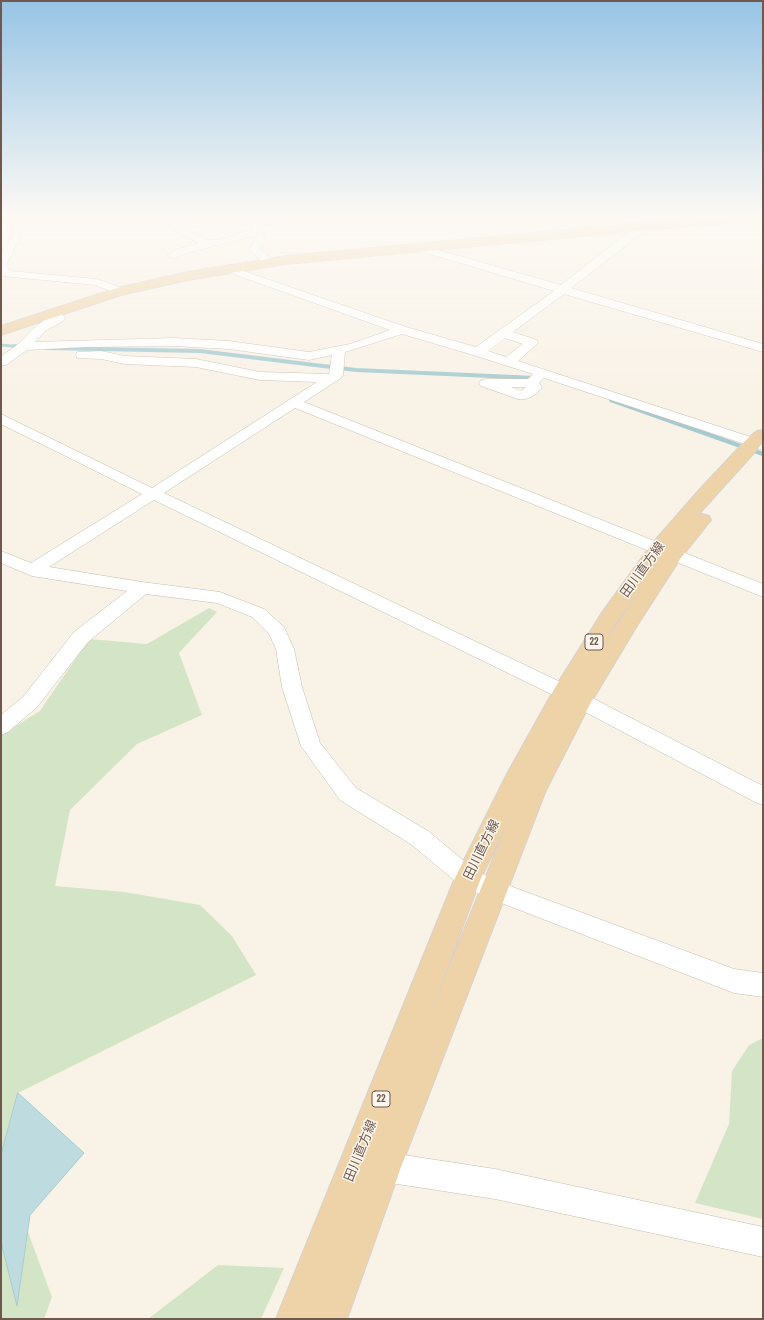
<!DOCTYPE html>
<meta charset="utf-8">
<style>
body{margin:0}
#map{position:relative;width:764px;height:1320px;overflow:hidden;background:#f9f2e7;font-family:"Archivo Narrow",sans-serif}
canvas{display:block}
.frame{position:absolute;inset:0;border:2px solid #6f594f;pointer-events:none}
</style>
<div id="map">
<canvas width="764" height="1320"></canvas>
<div class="frame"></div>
</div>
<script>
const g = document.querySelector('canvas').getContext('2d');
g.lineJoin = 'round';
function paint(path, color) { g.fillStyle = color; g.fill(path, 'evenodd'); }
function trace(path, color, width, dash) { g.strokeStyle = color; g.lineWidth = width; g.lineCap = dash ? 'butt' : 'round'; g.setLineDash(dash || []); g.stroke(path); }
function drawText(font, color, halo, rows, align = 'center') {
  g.font = font + ' "Archivo Narrow","Noto Sans JP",sans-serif'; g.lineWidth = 3; g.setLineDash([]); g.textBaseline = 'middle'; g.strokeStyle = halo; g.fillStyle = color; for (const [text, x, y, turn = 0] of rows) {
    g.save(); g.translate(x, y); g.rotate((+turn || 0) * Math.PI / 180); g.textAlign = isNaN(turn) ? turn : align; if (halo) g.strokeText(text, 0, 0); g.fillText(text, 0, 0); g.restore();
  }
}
paint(new Path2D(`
 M209,608l8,4 -38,41 23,62 -65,29 -67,66 -15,76 69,6 76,13 32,31 24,39 -238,118 -17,62v-420l39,-24 49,-72 58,5z
 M763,1038v181l-68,-16 34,-79 3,-53 17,-26z
 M28,1232l24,65 -8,22h-43v-77l16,62z
 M218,1265l66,3 -23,51h-113z`), '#d4e5c7');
const water = new Path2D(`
 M18,1093l66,60 -54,62 -13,91 -16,-64v-87z`);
paint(water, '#bedce0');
trace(water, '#a5cbd0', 1);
trace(new Path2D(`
 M1,345l21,2`), '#a5cbd0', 3);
trace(new Path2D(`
 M14,346l8,1
 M46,348l154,3 156,19 180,8
 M611,400l152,54`), '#a5cbd0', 4);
const minor = new Path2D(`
 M280,214h69l-1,2 -19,3 -38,-1 -30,9 4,12 -5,10 15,13 -6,3 -4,-1 -16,-14 6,-11 -1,-3 -68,17 -13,6 -6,-3 11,-7 21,-6c-12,-5 -25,-11 -33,-21l1,-2c11,-3 30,19 45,20 13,0 27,-7 39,-10l-2,-7 1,-2h8l13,-2z
 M643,223l5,3 -3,5 -74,57 192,56v8l-199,-58 -51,38 24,8 1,3 -20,18 245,80v9l-219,-72 -5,5 3,4c-5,8 -15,14 -24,12l-37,-13 -2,-3 2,-3 5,-1h42l5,-5 -60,-19 -71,-21 -57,18 -2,23 -2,3 -37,24 459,182v13l-468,-189 -131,85 407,194 192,99v19l-8,-3 -198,-105 -403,-197 -105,67 93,15 78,10 44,17 20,18 10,22 8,38 18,56 36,45 72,43 48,40 26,12 232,86 29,4v24l-29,-4 -248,-96 -26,-12 -48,-40 -72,-45 -39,-54 -19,-59 -6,-38 -7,-15 -17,-17 -35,-14 -71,-9 -58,48 -51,65 -29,25 -7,3v-20l22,-18 51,-65 53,-41 -95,-15 -31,-13v-12l30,12 111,-69 -141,-70v-10l151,74 165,-106 -57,-2 -64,-13 -71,-3 -24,-5 -24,-1 -1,-3 1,-3 24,-1 24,5 71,3 64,13 69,2 3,-19 -23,5 -80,-11 -56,-3 -87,1 -59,3 -21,15 -5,1v-10c6,-4 13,-8 18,-13 12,-9 27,-32 44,-28l2,3 -2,3 -18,10 -10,11 138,-4 56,3 80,11 41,-8 40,-14 -165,-59 -2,-2 2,-2 4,-1 177,61 70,20 78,-56 -141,-42 -1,-2 1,-2h8l140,40 78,-61zM505,338l18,6 -17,13 -18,-6zM511,387h15l-5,4z
 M1,226l17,5 3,5 -15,29 4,6 87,8 28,10 2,2 -2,2 -4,2 -26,-10 -93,-9 -1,-22 10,-18 -10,-4z
 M384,1152l111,17 268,58v30l-268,-58 -111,-17 -10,-5 -5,-10 5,-10z`);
const major = new Path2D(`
 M738,214h25v5l-477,45 -98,16 -67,15 -120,40v-9l116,-38 71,-16 98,-16z
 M763,430v13l-66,73 5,-2 7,2 2,4 -31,39 -42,65 -48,80 -44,86 -145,377 -54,152h-71l179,-441 52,-104 49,-88 47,-75 48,-66 49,-56 48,-51 9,-7zM647,579l-47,71 18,-30zM507,824l-79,195 53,-141z`);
trace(minor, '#c9b9ae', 1);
trace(major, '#d7d1ce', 2);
paint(minor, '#fff');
paint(major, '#efd3a8');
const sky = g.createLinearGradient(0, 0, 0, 399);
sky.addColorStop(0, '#97c4e5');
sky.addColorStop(0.54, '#fcf9f4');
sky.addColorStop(1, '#fcf9f400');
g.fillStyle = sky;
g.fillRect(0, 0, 764, 399);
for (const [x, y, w] of [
 [594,642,18],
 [381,1099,18]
]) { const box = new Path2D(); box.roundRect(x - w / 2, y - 8, w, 16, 3); g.fillStyle = '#fcf6ec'; g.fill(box); trace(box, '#6f594f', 1); }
drawText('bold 10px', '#6f594f', null, [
 ["22",594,642],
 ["22",381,1099]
]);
drawText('13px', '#6f594f', '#fcf6ec', [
 ["田川直方線",643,570,-54],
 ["田川直方線",482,850,-64],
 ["田川直方線",361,1151,-68]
]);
</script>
